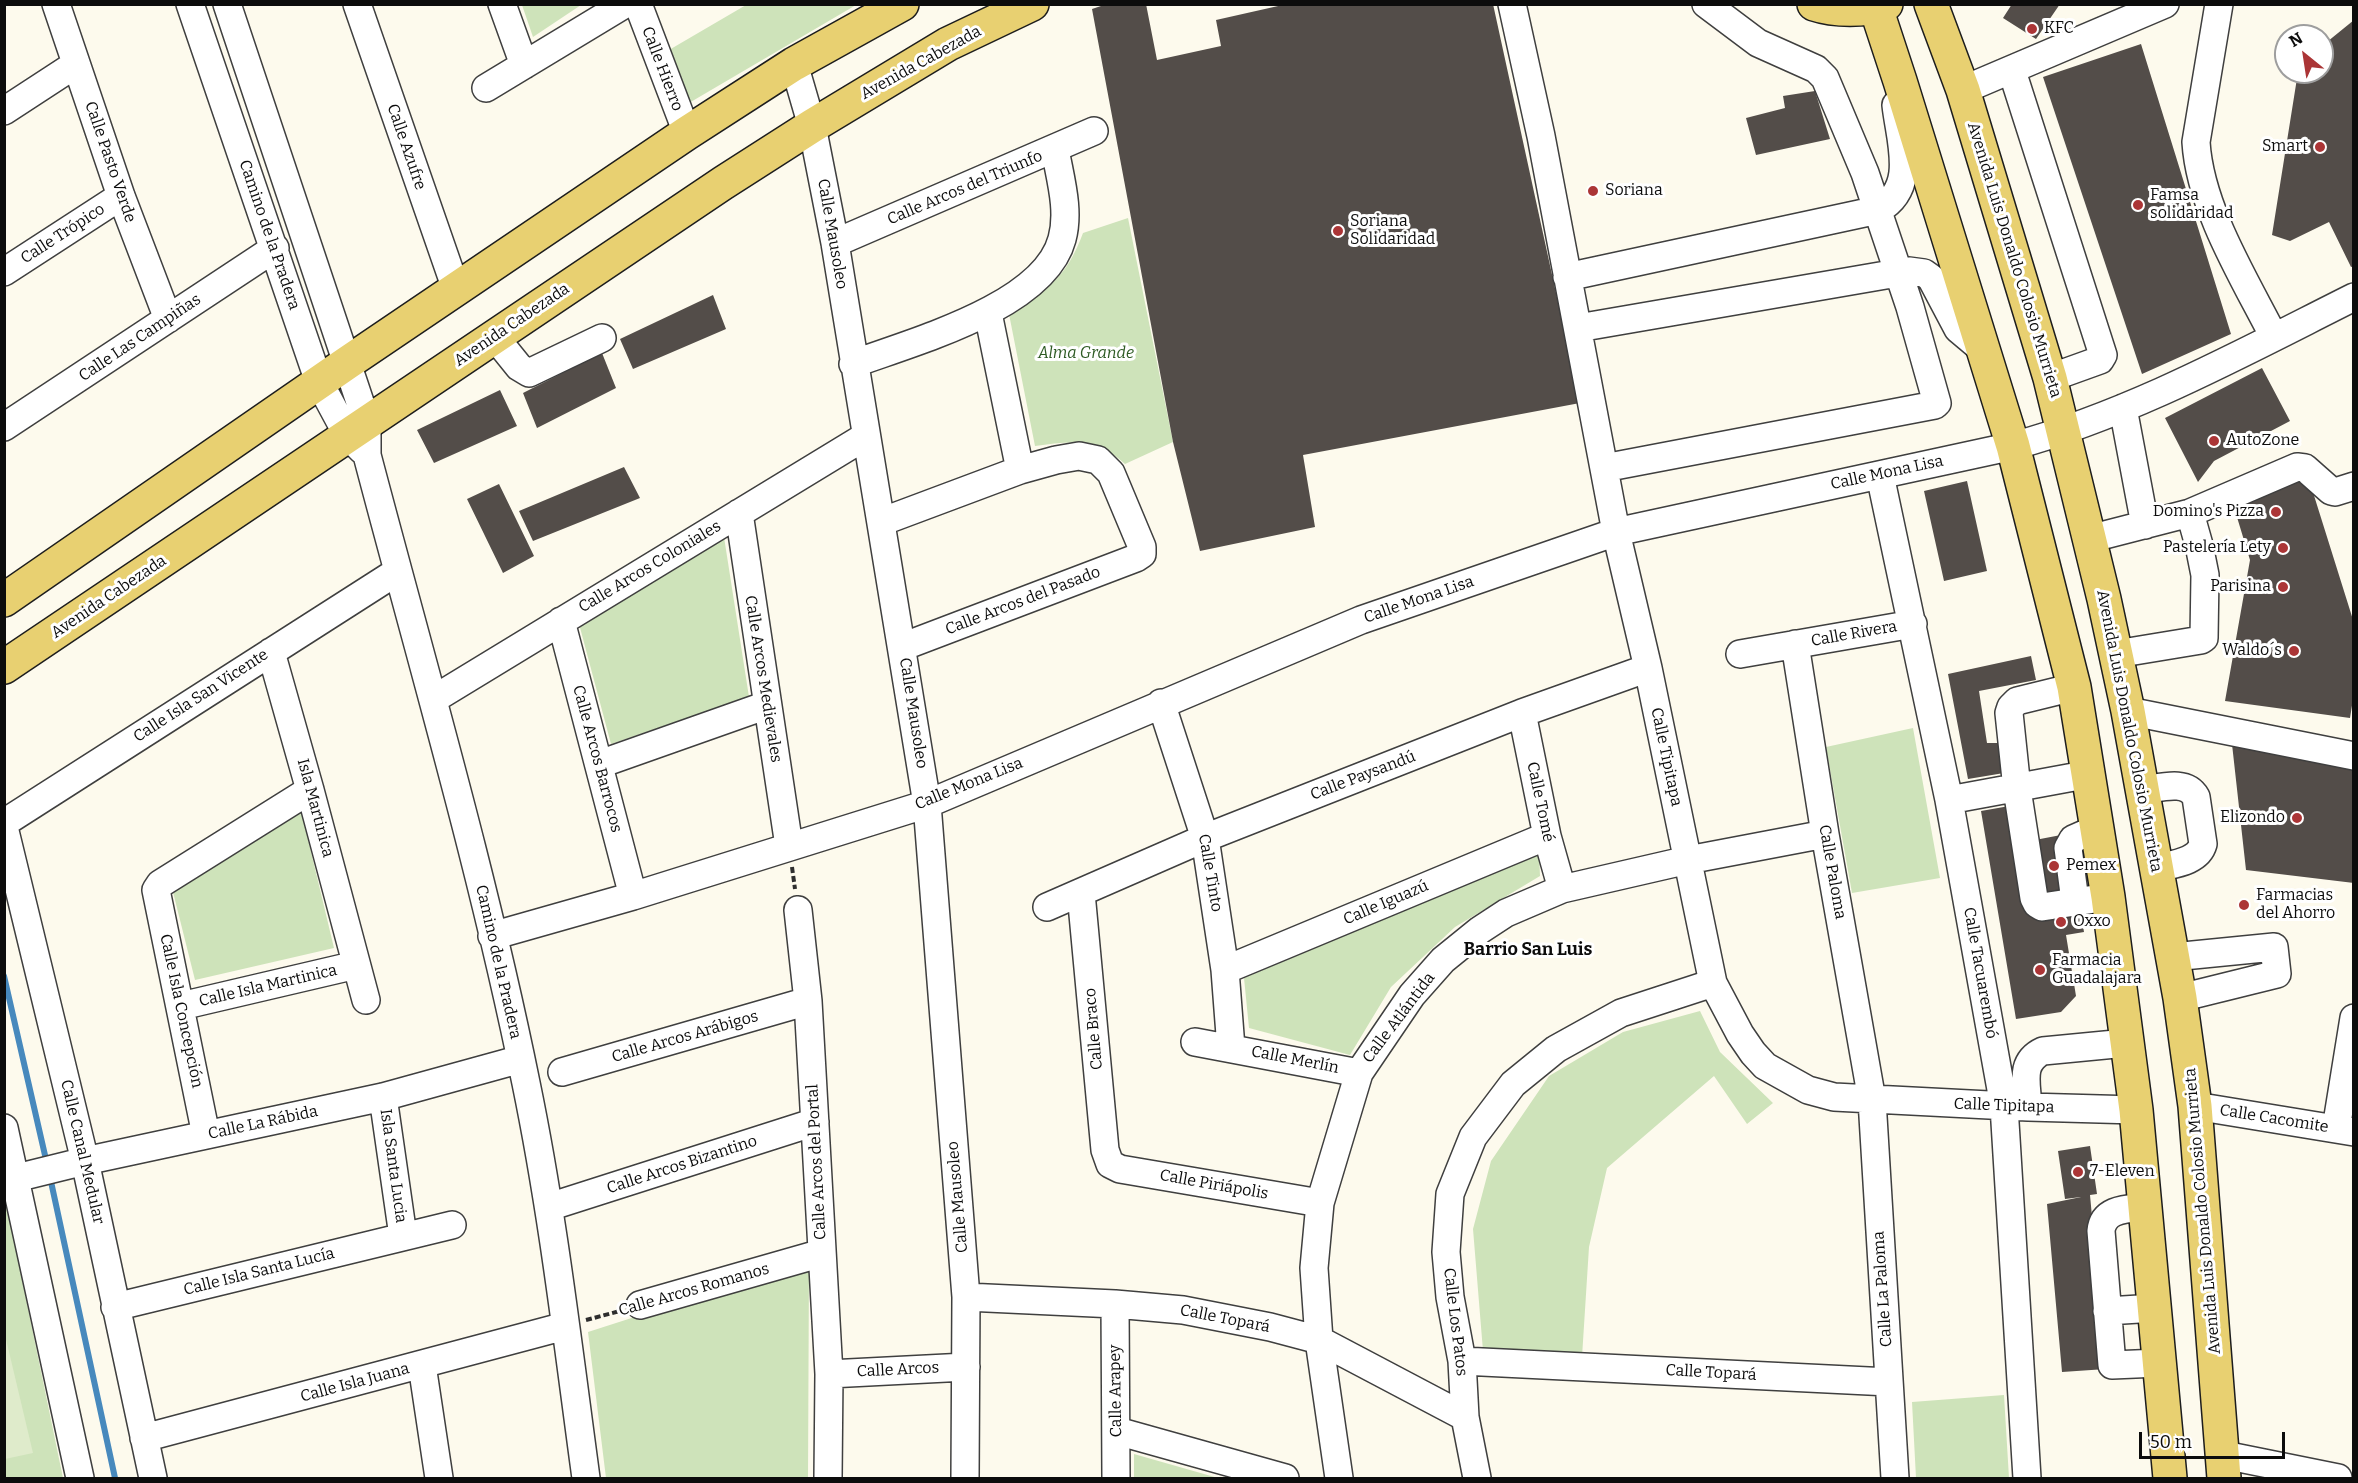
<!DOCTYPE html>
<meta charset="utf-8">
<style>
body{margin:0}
#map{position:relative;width:2358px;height:1483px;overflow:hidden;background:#fdfaed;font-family:Bitter,serif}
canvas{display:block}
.frame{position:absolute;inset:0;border:6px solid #0c0c0c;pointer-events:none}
.north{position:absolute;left:2274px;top:24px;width:60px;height:60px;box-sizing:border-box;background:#fff;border:2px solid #9e9e9e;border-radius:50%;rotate:330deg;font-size:16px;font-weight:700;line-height:24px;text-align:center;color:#0c0c0c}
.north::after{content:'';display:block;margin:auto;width:21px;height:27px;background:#ab3536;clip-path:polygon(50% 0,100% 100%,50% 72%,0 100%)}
.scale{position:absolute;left:2139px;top:1432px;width:146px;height:27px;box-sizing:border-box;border:3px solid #0c0c0c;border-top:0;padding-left:8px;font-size:18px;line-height:21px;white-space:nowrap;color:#0c0c0c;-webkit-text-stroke:4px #fff;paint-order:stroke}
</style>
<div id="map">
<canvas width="2358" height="1483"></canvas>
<div class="frame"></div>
<div class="north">N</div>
<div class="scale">50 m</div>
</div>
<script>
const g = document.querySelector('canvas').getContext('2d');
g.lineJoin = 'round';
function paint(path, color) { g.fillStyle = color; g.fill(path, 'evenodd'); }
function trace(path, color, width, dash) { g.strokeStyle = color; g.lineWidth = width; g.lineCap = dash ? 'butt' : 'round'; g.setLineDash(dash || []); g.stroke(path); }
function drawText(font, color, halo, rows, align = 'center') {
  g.font = font + ' Bitter,serif'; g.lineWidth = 6; g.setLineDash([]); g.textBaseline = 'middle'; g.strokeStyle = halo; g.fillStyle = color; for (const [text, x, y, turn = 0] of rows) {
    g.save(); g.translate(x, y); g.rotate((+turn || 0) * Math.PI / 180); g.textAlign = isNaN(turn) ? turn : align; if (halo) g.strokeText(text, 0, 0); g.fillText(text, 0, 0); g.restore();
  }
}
paint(new Path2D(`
 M522,5v-1l59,1 -48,32z
 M746,5h110l-167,98 -20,-53z
 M1128,218l45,224 -48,22c-29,-27 -54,-23 -90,-18l-26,-132c39,-26 57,-35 74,-81z
 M724,537l25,160 -138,47 -33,-124z
 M1913,728l27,150 -88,15 -26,-146z
 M301,810l33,138 -139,32 -22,-88z
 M1539,852l1,24 -85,51 -64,60 -41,68 -101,-27 -5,-50z
 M1700,1011l20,41 53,51 -26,21 -33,-48 -107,92 -18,79 -7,110 -99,-6 -10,-122 18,-68 58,-85 74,-44z
 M4,1197h1l58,281h-58z
 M809,1261l-1,217h-202l-18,-146z
 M2004,1395l5,83h-93l-4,-76z
 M1134,1454l84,24h-84z`), '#cee3ba');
paint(new Path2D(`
 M5,1335l28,118 -28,6h-1z`), '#dfebcb');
trace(new Path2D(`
 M4,976l43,188
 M50,1177l65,301`), '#4789bd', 6);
paint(new Path2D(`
 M1107,4h39l11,56 64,-14 -5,-26 71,-16h206l87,399 -277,52 12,72 -115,24 -27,-109 -81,-433z
 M2012,4h48l-24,35 -33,-21z
 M2354,20v246l-3,1 -22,-45 -39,19 -18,-6 26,-163h24v-26z
 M2141,44l90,290 -89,40 -99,-297z
 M1815,91l15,48 -74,16 -10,-37 39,-10 -2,-12z
 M713,295l13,34 -93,40 -13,-30z
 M602,353l14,35 -79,40 -14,-35z
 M2262,368l28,53 -76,40 -16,21 -33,-64z
 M500,390l17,36 -83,37 -17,-33z
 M624,467l16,31 -107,43 -14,-30z
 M2306,470l48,153v70l-4,25 -125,-17 25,-141 -17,-56z
 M1967,481l20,90 -43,10 -20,-90z
 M499,484l35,72 -31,17 -36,-74z
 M2031,656l5,24 -57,11 8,52h17l6,29 -42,7 -20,-105z
 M2232,744l122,22v117l-108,-13z
 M2015,805l16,111 49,-8 4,24 -18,3 10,61 -15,16 -45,7 -35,-208z
 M2061,835l12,56 -27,6 -11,-57z
 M2090,1146l7,48 -7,1 16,174 -44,3 -15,-168 34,-7 -16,2 -7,-48z`), '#534d49');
const minor = new Path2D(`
 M56,4l65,192 47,123
 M190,4l129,378 29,54 14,14
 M227,4l140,419v32c55,209 116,416 159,628 27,131 42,263 60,395
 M357,4l99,285
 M502,4l22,61
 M638,4l49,129
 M1512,4l29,132 75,396 32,136 65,315 27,51 13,19 12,13 43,24 26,7 194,10 108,3
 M2219,4l-23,138c4,66 48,136 78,195
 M794,64l18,62 23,117 92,561 39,493 -1,181
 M2012,71l91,284 -3,5 -50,18
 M486,88l139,-84
 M1963,90l202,-86
 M4,111l72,-47
 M835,243l259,-112
 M4,272l117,-76
 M1567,277l311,-67c40,-22 22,-68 18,-105
 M988,313l32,157
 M1578,328l331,-57 15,2 7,5 27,51 25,21
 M494,336l25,31 10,6 73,-35
 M853,364c59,-22 191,-57 209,-125 8,-29 -2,-61 -7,-90
 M2123,408l22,117
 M4,427l271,-179
 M1604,468l331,-63 2,-2 -27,-96 -45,-134 -40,-95 -9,-9 -58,-26 -52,-39
 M1880,475l69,325 55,306 23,372
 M739,513l50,333
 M881,522l139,-52 36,-10 23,-4 19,4 13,13 31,74v7l-6,4 -234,89
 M2089,539l101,-26 107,-46 8,1 26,23 4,1 19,-6
 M561,621l72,275
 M1795,644l30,190 47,266 23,378
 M271,652l39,138 56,210
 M1740,654l173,-30
 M2116,654l85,-14 3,-2 1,-63 -6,-30 -9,-32
 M2074,687l-57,14 -6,6 -2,6 8,76 17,109 3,6 5,3 66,-10
 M434,699l432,-263
 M1161,703l44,135 20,132 6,78
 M2128,711l226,45
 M1522,713l25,123 15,53
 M600,764l167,-59
 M2142,790c18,-2 44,-11 54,7l7,47c-5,18 -30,20 -46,24
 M1949,800l141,-26
 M4,823l394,-252
 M4,827l81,334 68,317
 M1081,893l24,257 5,14 10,5 200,34
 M2075,901l-7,-53 5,-9 25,-11
 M1047,907l158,-69 317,-125 126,-45
 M798,910l10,91 21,373 -1,104
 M492,936l141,-40 294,-92 434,-184 255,-88 397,-86c118,-32 231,-94 341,-149
 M2173,957l101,-10 3,27 -97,24
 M1225,970l322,-134
 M181,1006l175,-41
 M1195,1042l164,31
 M562,1072l246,-71
 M383,1097l20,139
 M2195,1106l159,26
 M2028,1107c-1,-23 -9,-45 15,-56l83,-8
 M4,1128l76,350
 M2336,1129l18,-111
 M206,1135l-50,-245 4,-6 150,-94
 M4,1181l81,-20 298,-64 138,-38
 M549,1207l266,-85
 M2146,1207c-18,2 -43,1 -45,24l11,134 47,-2
 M966,1297l149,7 68,6 87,17 49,13 146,77
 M1115,1304l1,174
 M640,1305l182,-52
 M115,1307l337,-82
 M2107,1311l48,-3
 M1462,1361l427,21
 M422,1365l17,113
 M829,1374l137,-7
 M1117,1431l168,47
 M144,1438l421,-112
 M2224,1455l114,23
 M1339,1478l-20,-138 -5,-72 6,-65 39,-130 53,-78 31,-35 37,-30 26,-17 56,-24 126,-29 137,-26
 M1477,1478l-12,-61 -3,-56 -12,-64 -4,-45 4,-58 23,-57 40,-53 43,-35 65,-36 92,-30`);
const major = new Path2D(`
 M1814,4c21,7 51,7 72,0
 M1931,4l32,86 87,288 54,221 24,112 52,287 15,108 29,372
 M1876,8l24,73 113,365 61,241 34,210 28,213 34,368
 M4,600l343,-237 340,-230 107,-69 108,-60
 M4,667l719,-484 89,-57 136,-82 84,-40`);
trace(minor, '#3f3f3f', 30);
trace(major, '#1d1d1d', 36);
trace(new Path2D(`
 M792,867l3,22
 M586,1320l34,-9`), '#2e2e2e', 4, [6, 3]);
trace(minor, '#fff', 27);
trace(major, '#e8d071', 33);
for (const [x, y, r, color] of [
 [2032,29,6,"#ab3536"],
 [2320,147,6,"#ab3536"],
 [1593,191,6,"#ab3536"],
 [2138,205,6,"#ab3536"],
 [1338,231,6,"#ab3536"],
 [2214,441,6,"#ab3536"],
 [2276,512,6,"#ab3536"],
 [2283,548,6,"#ab3536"],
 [2283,587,6,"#ab3536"],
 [2294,651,6,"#ab3536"],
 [2297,818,6,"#ab3536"],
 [2054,866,6,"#ab3536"],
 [2244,905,6,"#ab3536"],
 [2061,922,6,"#ab3536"],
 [2040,970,6,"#ab3536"],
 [2078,1172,6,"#ab3536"]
]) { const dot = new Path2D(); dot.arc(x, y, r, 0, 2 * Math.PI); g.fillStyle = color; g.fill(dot); trace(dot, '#fff', 2); }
drawText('16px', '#0c0c0c', '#fff', [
 ["KFC",2044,29],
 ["Smart",2308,147,"right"],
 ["Soriana",1605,191],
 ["Famsa",2150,196],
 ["solidaridad",2150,214],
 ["Soriana",1350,222],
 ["Solidaridad",1350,240],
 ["AutoZone",2226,441],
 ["Domino's Pizza",2264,512,"right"],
 ["Pastelería Lety",2271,548,"right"],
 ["Parisina",2271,587,"right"],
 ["Waldo´s",2282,651,"right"],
 ["Elizondo",2285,818,"right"],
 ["Pemex",2066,866],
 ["Farmacias",2256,896],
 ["del Ahorro",2256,914],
 ["Oxxo",2073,922],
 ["Farmacia",2052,961],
 ["Guadalajara",2052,979],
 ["7-Eleven",2090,1172]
], 'left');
drawText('16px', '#0c0c0c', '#fff', [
 ["Avenida Cabezada",921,63,-29],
 ["Calle Hierro",662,69,69],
 ["Calle Azufre",406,147,71],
 ["Calle Pasto Verde",110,162,71],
 ["Calle Arcos del Triunfo",965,188,-23],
 ["Calle Trópico",63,234,-33],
 ["Calle Mausoleo",832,234,80],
 ["Camino de la Pradera",269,235,71],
 ["Avenida Luis Donaldo Colosio Murrieta",2014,260,73],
 ["Avenida Cabezada",512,325,-34],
 ["Calle Las Campiñas",140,338,-34],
 ["Calle Mona Lisa",1887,473,-12],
 ["Calle Arcos Coloniales",650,567,-31],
 ["Avenida Cabezada",109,597,-34],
 ["Calle Mona Lisa",1419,600,-19],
 ["Calle Arcos del Pasado",1023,601,-21],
 ["Calle Rivera",1854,634,-10],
 ["Calle Arcos Medievales",763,679,81],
 ["Calle Isla San Vicente",201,696,-33],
 ["Calle Mausoleo",913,713,81],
 ["Avenida Luis Donaldo Colosio Murrieta",2129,731,79],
 ["Calle Tipitapa",1666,757,78],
 ["Calle Arcos Barrocos",597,759,75],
 ["Calle Paysandú",1363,776,-21],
 ["Calle Mona Lisa",969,784,-22],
 ["Calle Tomé",1540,802,78],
 ["Isla Martinica",315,808,75],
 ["Calle Paloma",1832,872,80],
 ["Calle Tinto",1210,873,80],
 ["Calle Iguazú",1386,903,-23],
 ["Camino de la Pradera",498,962,77],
 ["Calle Tacuarembó",1980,973,80],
 ["Calle Isla Martinica",268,986,-13],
 ["Calle Isla Concepción",181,1011,78],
 ["Calle Atlántida",1399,1018,-53],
 ["Calle Braco",1094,1029,-95],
 ["Calle Arcos Arábigos",685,1037,-16],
 ["Calle Merlín",1295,1060,11],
 ["Calle Tipitapa",2004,1106,2],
 ["Calle Cacomite",2274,1119,9],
 ["Calle La Rábida",263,1123,-12],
 ["Calle Canal Medular",82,1152,77],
 ["Calle Arcos del Portal",817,1162,-93],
 ["Calle Arcos Bizantino",682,1165,-18],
 ["Isla Santa Lucia",393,1166,82],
 ["Calle Piriápolis",1214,1185,10],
 ["Calle Mausoleo",958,1197,-95],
 ["Avenida Luis Donaldo Colosio Murrieta",2203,1211,-95],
 ["Calle Isla Santa Lucía",259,1272,-14],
 ["Calle La Paloma",1883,1289,-94],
 ["Calle Arcos Romanos",694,1290,-16],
 ["Calle Topará",1225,1319,11],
 ["Calle Los Patos",1455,1322,83],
 ["Calle Arcos",898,1370,-3],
 ["Calle Topará",1711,1373,3],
 ["Calle Isla Juana",355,1383,-15],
 ["Calle Arapey",1116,1391,-91]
]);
drawText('italic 16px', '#2e5b24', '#fff', [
 ["Alma Grande",1086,354]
]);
drawText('bold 18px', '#0c0c0c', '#fff', [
 ["Barrio San Luis",1528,950]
]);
</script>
